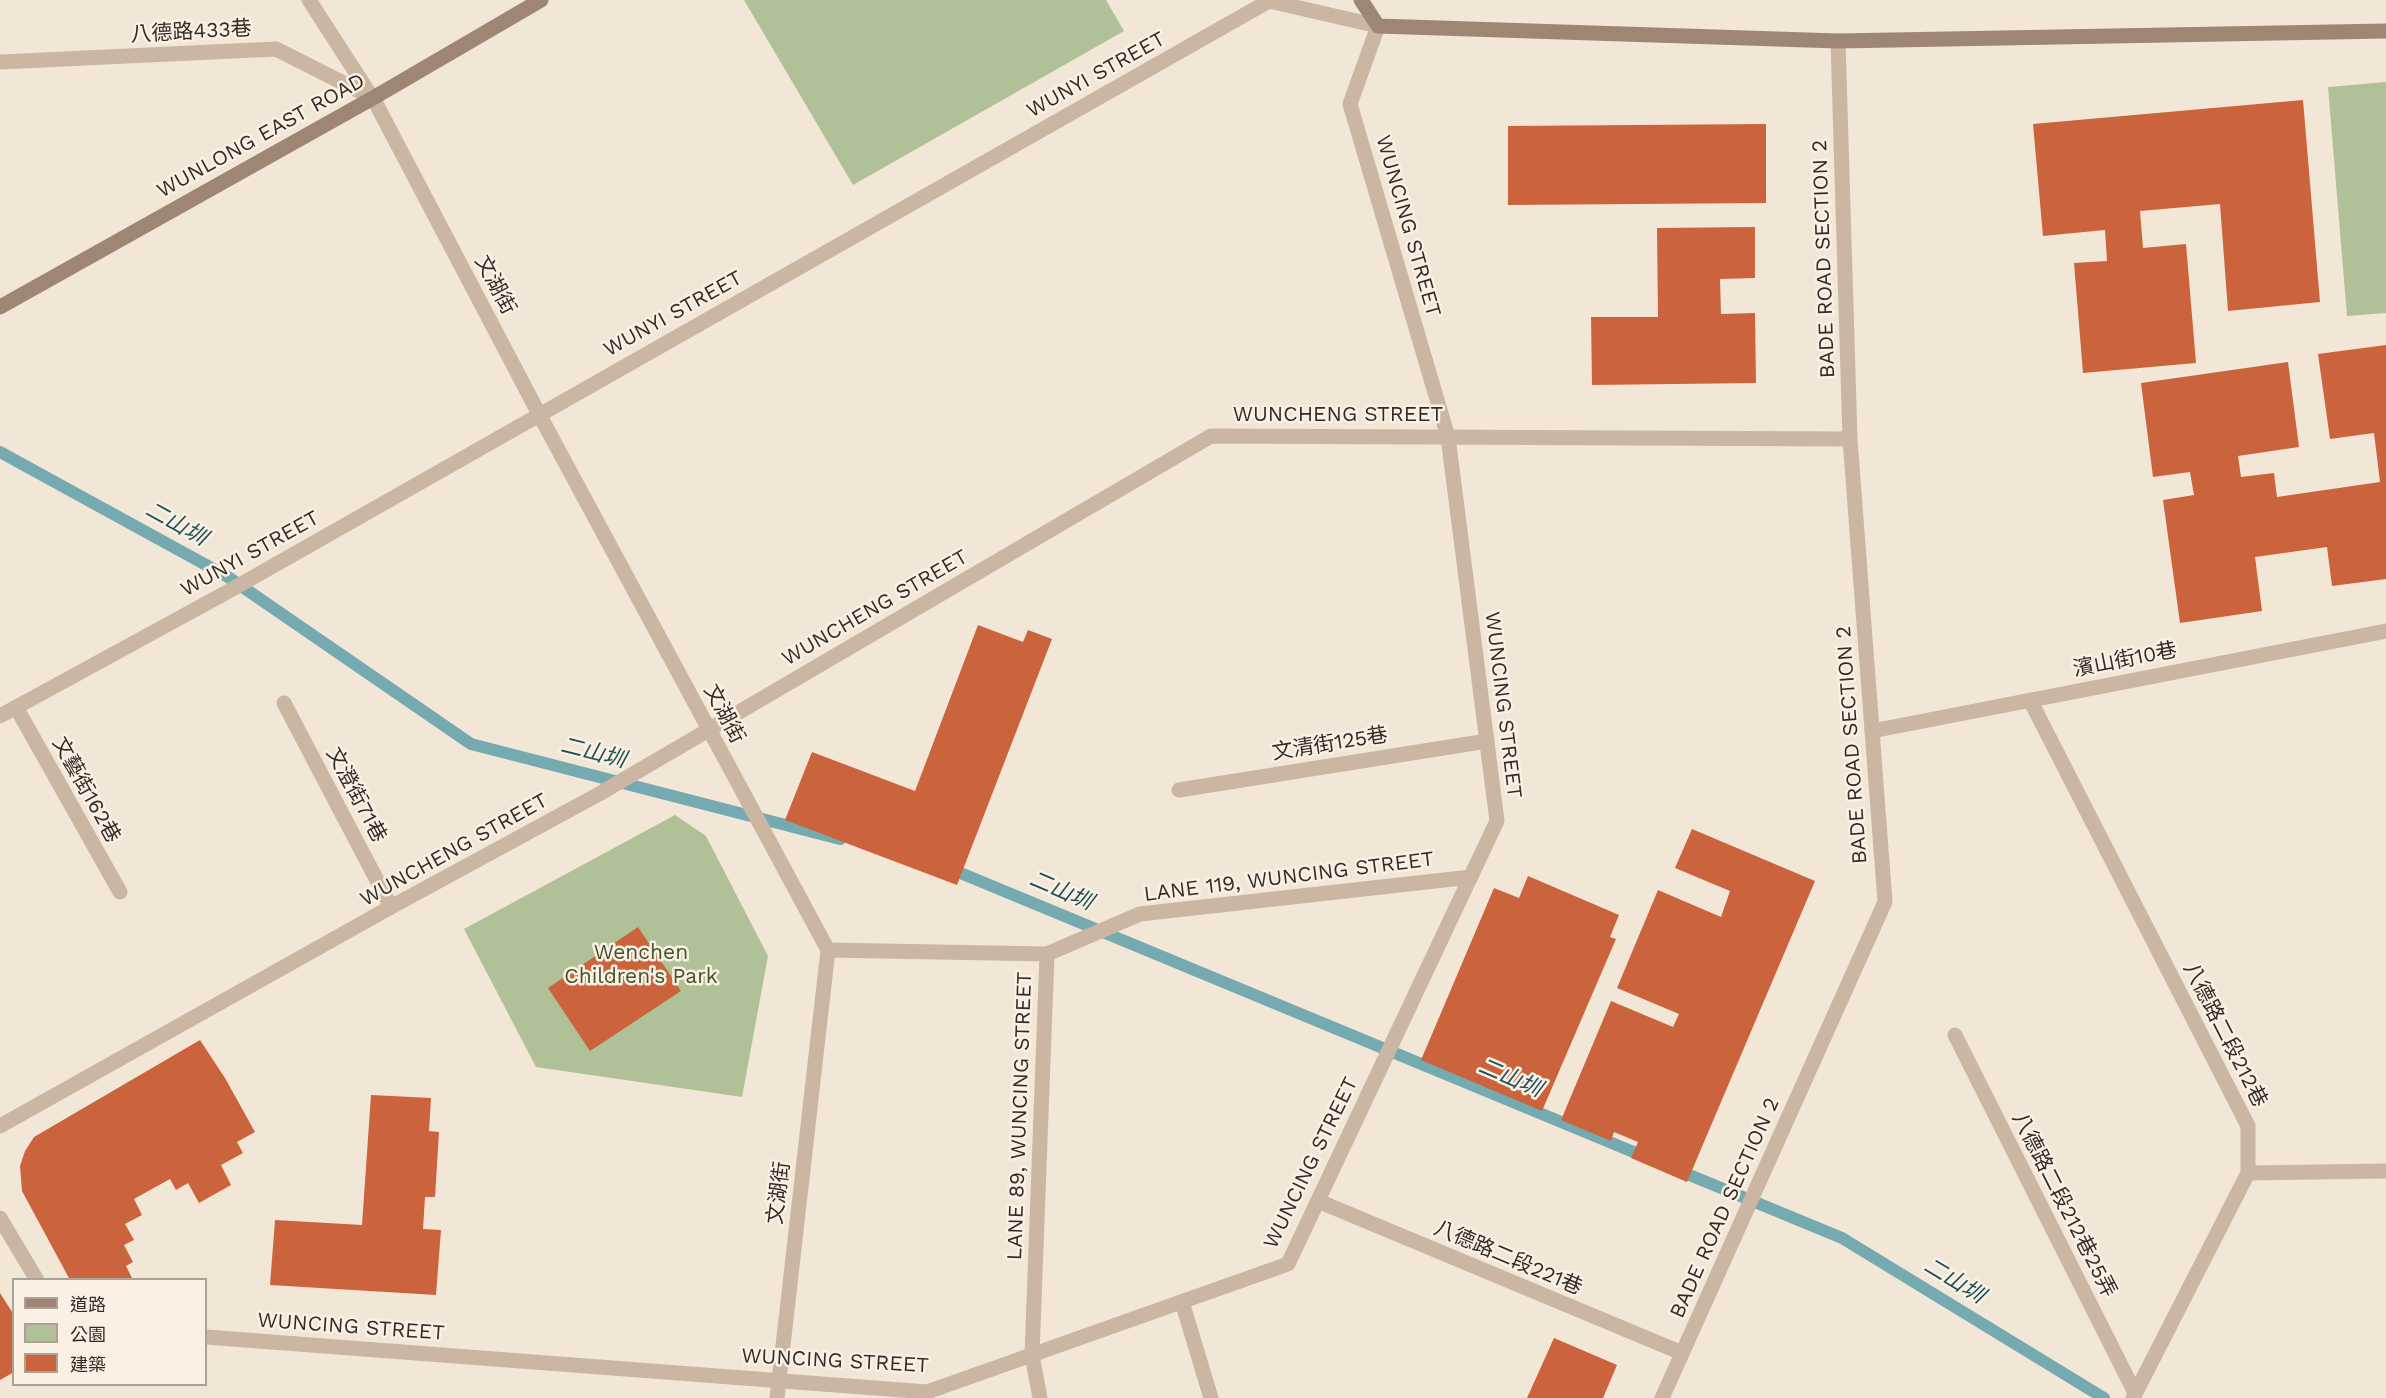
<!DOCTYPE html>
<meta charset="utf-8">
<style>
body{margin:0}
#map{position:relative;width:2386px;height:1398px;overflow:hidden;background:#f2e6d7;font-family:"Work Sans","Noto Sans TC",sans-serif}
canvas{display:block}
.legend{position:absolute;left:12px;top:1278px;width:195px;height:108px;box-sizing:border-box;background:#faf0e3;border:2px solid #aba197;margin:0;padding:8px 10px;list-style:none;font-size:18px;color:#352b25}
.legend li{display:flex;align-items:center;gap:12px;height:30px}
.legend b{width:30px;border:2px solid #aba197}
</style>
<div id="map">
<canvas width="2386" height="1398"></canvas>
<ul class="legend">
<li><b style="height:8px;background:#9e8574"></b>道路</li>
<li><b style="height:16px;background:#b1c197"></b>公園</li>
<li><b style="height:16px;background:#cb643c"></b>建築</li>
</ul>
</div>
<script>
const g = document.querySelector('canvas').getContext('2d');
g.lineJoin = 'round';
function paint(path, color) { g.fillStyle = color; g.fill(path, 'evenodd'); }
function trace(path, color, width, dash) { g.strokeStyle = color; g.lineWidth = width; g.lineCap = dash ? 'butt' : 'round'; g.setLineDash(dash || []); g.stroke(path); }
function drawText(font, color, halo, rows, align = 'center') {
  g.font = font + ' "Work Sans","Noto Sans TC",sans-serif'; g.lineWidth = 5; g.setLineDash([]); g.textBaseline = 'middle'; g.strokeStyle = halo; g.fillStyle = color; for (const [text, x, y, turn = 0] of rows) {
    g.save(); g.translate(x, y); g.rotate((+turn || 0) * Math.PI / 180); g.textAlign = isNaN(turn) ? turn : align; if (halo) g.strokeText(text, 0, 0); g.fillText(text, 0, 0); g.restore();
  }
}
paint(new Path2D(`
 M744,0h362l18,31 -271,154z
 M2386,82v231l-39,3 -19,-229z
 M675,815l31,21 62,120 -26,141 -206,-30 -72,-138z`), '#b1c197');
trace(new Path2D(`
 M0,452l228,125 243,167 369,95
 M946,867l702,291
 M1675,1169l167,69 262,160`), '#75abb0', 12);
paint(new Path2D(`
 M2303,100l17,202 -92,9 -8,-107 -80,7 3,37 43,-4 10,119 -113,10 -9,-110 33,-2 -2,-31 -62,6 -10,-112z
 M1766,124v79l-258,2v-79z
 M1755,227v51l-35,1 1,35 34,-1 1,70 -164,2 -1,-68h67l-1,-89z
 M2386,345v234l-54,7 -5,-39 -72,10 7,54 -82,12 -17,-123 31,-5 -4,-23 -37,5 -12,-94 147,-21 11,85 -61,9 3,21 33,-4 3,24 103,-15 -6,-49 -44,6 -12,-85z
 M978,625l45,17 5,-12 24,9 -95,246 -172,-65 27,-68 103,39z
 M1692,829l123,52 -128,301 -56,-24 7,-16 -24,-10 -3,9 -50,-21 50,-119 62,26 6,-13 -62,-26 41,-98 63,27 9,-26 -55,-23z
 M1528,876l91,39 -9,22 6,2 -74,172 -121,-51 73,-172 25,10z
 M638,927l43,64 -91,60 -42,-63z
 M200,1040l25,38 30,54 -18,10 6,11 -22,12 10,20 -32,18 -11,-20 -12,7 -6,-11 -36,20 8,16 -17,9 9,16 -10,5 9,17 -7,4 7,14h-63l-48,-89 -2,-25 5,-15 9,-14z
 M371,1095l60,3 -2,33 10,1 -4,65h-10l-2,32 18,1 -5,65 -166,-10 5,-65 87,5z
 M0,1293l14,22v57l-14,8z
 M1554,1338l63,27 -14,33h-76z`), '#cb643c');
trace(new Path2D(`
 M309,0l62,96
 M0,62l276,-13 97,49
 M2030,700l218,426v47l-115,225
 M284,703l107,204
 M16,707l104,185
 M1872,731l514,-100
 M1179,790l308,-49
 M828,950l219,4 -15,401 8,43
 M1047,954l93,-40 331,-37
 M1955,1035l180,358
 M2248,1173l138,-2
 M1182,1302l29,96`), '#cab6a3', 15);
trace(new Path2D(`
 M373,98l166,316 289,536 -51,448
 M0,716l229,-125 1040,-590 109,25 -28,78 98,333 49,384 -209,443 -361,128 -721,-55
 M0,1126l391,-219 208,-113 612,-358 639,3
 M1318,1201l364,152
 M0,1218l37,62
 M1662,1398l223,-496 -35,-463 -12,-398`), '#cab6a3', 15);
trace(new Path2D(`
 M1361,0l17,26 460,15 548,-10
 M0,307l373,-209 168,-98`), '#9e8574', 15);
drawText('21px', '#352b25', '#faf0e3', [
 ["八德路433巷",191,32,-3],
 ["WUNYI STREET",1096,75,-29],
 ["WUNLONG EAST ROAD",261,136,-29],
 ["WUNCING STREET",1408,226,74],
 ["BADE ROAD SECTION 2",1824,259,-92],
 ["文湖街",495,285,62],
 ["WUNYI STREET",673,314,-29],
 ["WUNCHENG STREET",1338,415],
 ["WUNYI STREET",250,554,-29],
 ["WUNCHENG STREET",875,608,-30],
 ["濱山街10巷",2125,660,-11],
 ["WUNCING STREET",1503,705,83],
 ["文湖街",724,714,62],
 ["文清街125巷",1330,744,-9],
 ["BADE ROAD SECTION 2",1852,745,-94],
 ["文藝街162巷",86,790,61],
 ["文澄街71巷",356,795,62],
 ["WUNCHENG STREET",454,850,-29],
 ["LANE 119, WUNCING STREET",1289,877,-7],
 ["八德路二段212巷",2225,1035,63],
 ["LANE 89, WUNCING STREET",1020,1116,-88],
 ["WUNCING STREET",1311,1163,-64],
 ["文湖街",779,1193,-83],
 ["八德路二段212巷25弄",2064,1205,63],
 ["BADE ROAD SECTION 2",1725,1208,-66],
 ["八德路二段221巷",1508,1258,23],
 ["WUNCING STREET",351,1327,4],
 ["WUNCING STREET",835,1361,3]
]);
drawText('21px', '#425428', '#faf0e3', [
 ["Wenchen",641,953],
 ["Children's Park",641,977]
]);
drawText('italic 22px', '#1a5158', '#faf0e3', [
 ["二山圳",176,524,29],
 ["二山圳",593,753,14],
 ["二山圳",1061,891,23],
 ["二山圳",1510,1078,23],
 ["二山圳",1954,1281,31]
]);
</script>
